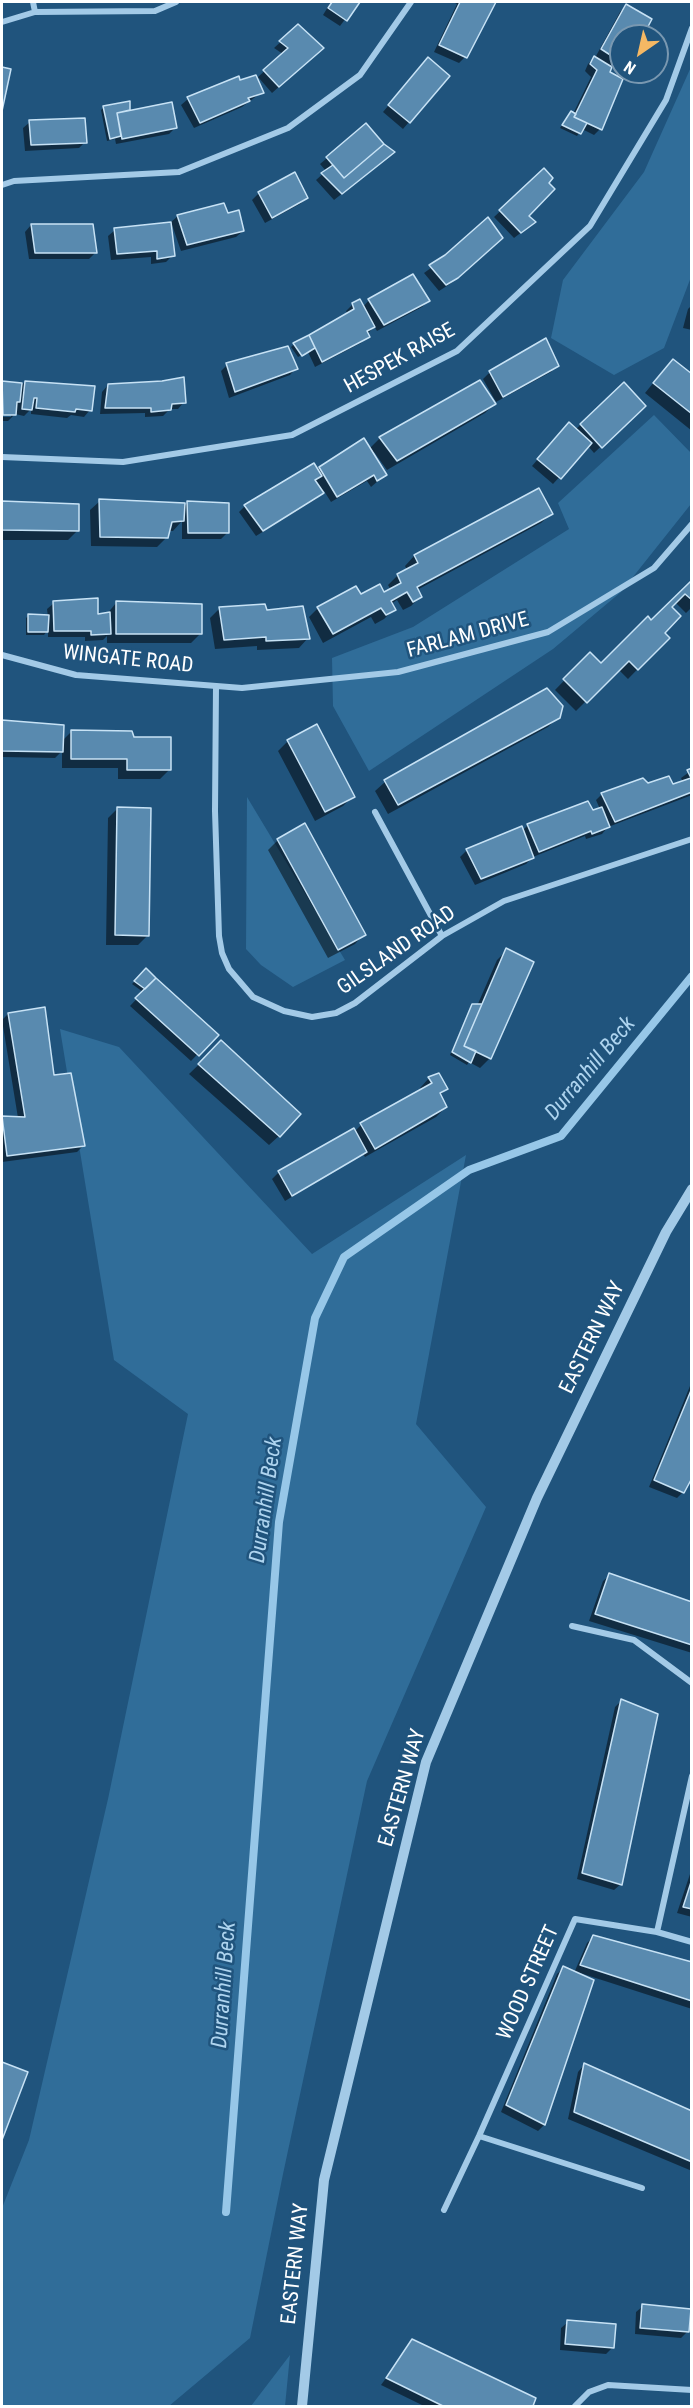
<!DOCTYPE html>
<style>
body{margin:0}
#map{position:relative;width:693px;height:2408px;overflow:hidden;background:#20547d;font-family:"Roboto Condensed",sans-serif}
canvas{display:block}
.frame{position:absolute;inset:0;border:3px solid #fff;pointer-events:none}
.north{position:absolute;left:609px;top:24px;width:60px;height:60px;box-sizing:border-box;background:#20547d;border:2px solid #7998b1;border-radius:50%;rotate:214deg;font-size:16px;font-weight:700;line-height:24px;text-align:center;color:#fff}
.north::after{content:'';display:block;margin:auto;width:21px;height:27px;background:#f4b864;clip-path:polygon(50% 0,100% 100%,50% 72%,0 100%)}
</style>
<div id="map">
<canvas width="693" height="2408"></canvas>
<div class="frame"></div>
<div class="north">N</div>
</div>
<script>
const g = document.querySelector('canvas').getContext('2d');
g.lineJoin = 'round';
function paint(path, color) { g.fillStyle = color; g.fill(path, 'evenodd'); }
function trace(path, color, width, dash) { g.strokeStyle = color; g.lineWidth = width; g.lineCap = dash ? 'butt' : 'round'; g.setLineDash(dash || []); g.stroke(path); }
function drawText(font, color, halo, rows, align = 'center') {
  g.font = font + ' "Roboto Condensed",sans-serif'; g.lineWidth = 5; g.setLineDash([]); g.textBaseline = 'middle'; g.strokeStyle = halo; g.fillStyle = color; for (const [text, x, y, turn = 0] of rows) {
    g.save(); g.translate(x, y); g.rotate((+turn || 0) * Math.PI / 180); g.textAlign = isNaN(turn) ? turn : align; if (halo) g.strokeText(text, 0, 0); g.fillText(text, 0, 0); g.restore();
  }
}
paint(new Path2D(`
 M691,67v210l-27,71 -50,27 -63,-37 12,-58 81,-108z
 M654,415l37,38v51l-70,88 -68,57 -184,122 -36,-65 -1,-48 81,-31 156,-98 -11,-26z
 M247,797l98,163 -52,27 -32,-22 -15,-16z
 M60,1029l59,18 193,207 154,-99 -50,269 70,83 -119,274 -84,393 -33,164 -81,68h-167v-198l27,-68 79,-341 80,-385 -74,-54z
 M290,2355l-5,51h-34z`), '#306d99');
paint(new Path2D(`
 M331,2h27l-18,24 -17,-11z
 M453,2h41l-29,55 -6,6 -25,-11 23,-48z
 M626,6l15,30h-20v33l-2,2 -8,-6 -3,8 -8,56 -6,6 -12,-6 -5,7 -17,-8 8,-12 5,-2 18,-37 -6,-6 3,-7 8,-8 24,-44z
 M298,26l18,28 -44,39 -14,-16 25,-23 -9,-6z
 M422,65l-13,57 -6,7 -20,-17z
 M238,78l2,3 22,11 -20,15 -48,21 -13,-23 7,-6z
 M128,102l1,10 46,16 -6,6 -53,10 -1,-5 -8,2 -6,-31 3,-3z
 M30,122l55,20 -6,6 -54,3 -2,-23z
 M366,125l21,33 -53,42 -18,-20 10,-9 -6,-7z
 M544,170l-17,46v12l-13,10 -20,-21z
 M259,193l48,5 -7,6 -35,19 -13,-23z
 M227,215l16,16 -7,6 -55,14 -10,-29 7,-6z
 M31,225l64,28 -6,6h-60l-4,-27z
 M115,230l58,25 -7,7 -15,2v-7l-40,3 -3,-24z
 M495,244l-45,40 -11,7 -15,-18 22,-16z
 M369,300l59,1 -6,6 -45,24 -3,-5 -13,17 -46,24 -7,-15 -10,5 -7,-10 3,-3 54,-29 -2,-4 7,-7 10,3z
 M692,305v25l-9,-2 5,-19z
 M227,365l69,3 -6,7 -61,23 -8,-27z
 M557,365l-6,7 -55,30 -13,-23 7,-7z
 M663,371l29,5v55l-47,-38z
 M25,382l65,28 -6,7 -13,-2 -4,3 -36,-4v-5l-7,7 -9,-2 -7,7h-6v-4h9v-3h-9v-31l18,1v3z
 M624,384l20,22 -50,47 -6,-7 -35,38 -21,-18 30,-35 13,-1z
 M108,385l76,17 -6,7h-8l-7,7 -18,1v-4l-45,1 2,-22z
 M494,404l-9,9 -98,57 -13,-18 -2,1 13,22 -14,12 -4,-6 -36,21 -7,-11 -8,8 -60,37 -17,-24 6,-6 75,-38 49,-19 11,-11z
 M538,490l13,24 -10,9 -124,67 3,7 -9,9 -8,4 -6,-10 -6,4 3,5 -10,10 -9,5 -4,-7 -48,26 -14,-26 9,-9 42,-12 24,-2 7,-4 -3,-5 10,-10 9,-5 -2,-4 9,-10z
 M100,501l83,6 5,-4 39,30 -6,6h-39v-18l-9,10h-4l-2,6 -10,10 -66,-1 -1,-36z
 M2,503l76,2 -1,26 -9,9h-66z
 M692,582v25l-6,6 -11,-11 -5,5 -8,26 6,5 -40,41 -10,-10 -42,42 -21,-21 35,-36 11,11 50,-43z
 M54,603l43,12 10,-1 9,-11 85,30 -10,10h-84v-7l-4,4 -18,1v-4h-37v-7l-4,5h-18v-17l3,-3 19,2 -1,-8z
 M219,609l47,3 42,26 -9,10 -42,2v-4l-42,3 -5,-31z
 M558,717l-10,10 -160,87 -13,-23 10,-9z
 M2,721l60,5v15l9,-9 61,7 38,30 -10,10h-42v-11h-56v-17l-7,7 -53,-1z
 M288,741l65,55 -10,10 -28,15 -37,-70z
 M692,770v25l-84,32 -6,7 -16,5 -1,-3 -52,21 -7,7 -51,21 -15,-28 7,-7 54,-22 1,3 6,-6 72,-16 -4,-9 6,-6 45,-9h26l10,-3 -2,-4z
 M117,809l31,126 -10,10h-32l2,-127z
 M278,840l86,94 -9,10 -27,14 -60,-108z
 M507,950l-17,108 -10,10 -11,-6 -2,3 -17,-10 20,-46 3,-3h4l20,-46z
 M146,970l70,65 -25,26 -61,-55 13,-14 -11,-8z
 M8,1014l75,132 -6,6 -75,10v-43l16,-1 -16,-98z
 M221,1043l58,93 -10,9 -80,-71z
 M429,1078l17,11 -7,7 7,11 -10,10 -71,40 -2,-3 -78,47 -13,-22 7,-7 74,-42 1,2 7,-7 61,-34 -2,-3z
 M692,1381v94l-9,17 -6,6 -28,-11z
 M610,1575l82,29v49l-103,-32 14,-40z
 M621,1701v183l-7,6 -37,-11 38,-172z
 M692,1868v49l-15,-4z
 M593,1937l99,27v45l-112,-36 -1,2 13,6 -48,144 -6,6 -37,-19 56,-138 6,-6 11,5 13,-30z
 M2,2063l24,10 -24,63z
 M584,2065l108,47v59l-124,-52 10,-47z
 M643,2306l44,26 -6,6 -46,-4 1,-22z
 M568,2322l44,26 -6,6 -46,-4 1,-22z
 M413,2341l121,58 -3,7h-107l-43,-21z`), '#0007');
trace(new Path2D(`
 M226,2212l53,-690 36,-204 29,-61 125,-87 92,-34 131,-160`), '#97c7e8', 8);
const building = new Path2D(`
 M332,2h28l-13,19 -19,-13z
 M460,2h36l-29,56 -28,-13z
 M626,4l26,15 -9,17h-22v26l-20,-13z
 M298,24l26,24 -45,39 -16,-17 25,-22 -9,-7z
 M594,56l18,11 -2,5 13,7 -21,51 -28,-13 23,-47 -7,-6z
 M428,57l22,19 -40,47 -22,-18z
 M2,67l9,2 -9,42z
 M256,75l8,18 -16,5 2,3 -50,22 -13,-26 52,-21 1,4z
 M130,101v9l-13,3 4,23 -11,3 -7,-33z
 M172,102l5,26 -55,11 -5,-26z
 M571,111l5,3 -2,3 13,6 -6,11 -19,-9z
 M85,118l2,25 -56,2 -2,-25z
 M366,123l18,21 -40,34 -18,-21z
 M384,144l11,8 -53,42 -21,-21 12,-8 11,13z
 M544,168l9,10 -4,5 6,6 -26,27 7,6 -15,11 -22,-23z
 M295,172l13,26 -36,20 -14,-26z
 M224,203l4,10 11,-3 5,21 -57,14 -10,-30z
 M488,217l15,21 -45,40 -12,7 -17,-20 16,-10z
 M171,222l4,34 -18,3v-8l-40,3 -3,-26z
 M31,224h62l4,29h-62z
 M413,274l17,27 -46,24 -16,-26z
 M360,299l15,28 -8,4 3,6 -48,25 -13,-27 45,-26 -2,-6z
 M309,335l6,13 -13,8 -9,-13z
 M546,338l13,28 -56,31 -14,-26z
 M288,346l10,23 -63,23 -9,-29z
 M673,359l19,15v40l-39,-31z
 M184,377l2,26 -14,1 -1,6 -20,2v-4h-46l3,-24 54,-3z
 M480,380l16,24 -99,57 -18,-24z
 M2,381l20,2 -2,19h-3l-1,13h-13z
 M25,381l70,5 -3,25 -16,-2 -1,3 -39,-4 1,-10h-3l-2,12 -10,-1z
 M624,382l22,24 -44,42 -22,-24z
 M569,422l23,21 -31,36 -24,-20z
 M364,438l23,37 -10,6 -3,-6 -37,22 -18,-30z
 M314,463l8,13 -7,4 9,13 -61,38 -19,-26z
 M539,488l14,26 -136,73 5,10 -9,5 -6,-10 -16,9 5,9 -10,5 -5,-7 -48,26 -16,-27 39,-21 5,8 19,-10 4,8 17,-9 -4,-9 21,-11 -4,-8z
 M99,499l86,4 -1,18 -12,1 -4,16 -68,-1z
 M2,501l77,3v27l-77,-1z
 M187,501l42,2v30h-41z
 M692,580v20l-7,-6 -13,13 9,9 -16,17 5,5 -32,32 -9,-9 -42,42 -24,-24 27,-27 11,11 47,-47 3,4z
 M98,598v16l12,-2 1,22 -20,1v-4h-37l-1,-30z
 M116,601l86,3v30h-86z
 M265,604l2,6 36,-4 7,33 -44,2v-4l-42,3 -5,-33z
 M28,614l21,1 -1,17h-20z
 M547,688l16,18 -3,12 -162,87 -14,-25z
 M2,720l62,5 -1,27 -61,-1z
 M317,724l38,73 -30,15 -38,-72z
 M71,730l61,1 2,6h37v33h-44v-11h-56z
 M692,768v24l-77,30 -14,-29 42,-15 5,5 21,-7 4,8 18,-6 -4,-8z
 M588,801l5,9 9,-3 8,20 -18,7 -1,-3 -52,21 -12,-28z
 M117,807l34,1 -2,128 -34,-1z
 M305,823l61,112 -28,15 -61,-111z
 M522,826l12,32 -53,21 -15,-30z
 M506,948l28,14 -43,97 -27,-13z
 M146,968l10,10 -11,11 -11,-8z
 M156,978l63,57 -20,21 -64,-58z
 M472,1004h10l-18,42 12,5 -5,12 -19,-11z
 M45,1007l9,68 17,-2 14,73 -78,10 -5,-40 23,1 -17,-104z
 M221,1040l80,74 -21,23 -82,-73z
 M439,1073l9,16 -8,4 7,14 -72,42 -15,-26 72,-40 -4,-6z
 M354,1128l13,24 -75,44 -14,-25z
 M692,1388v90l-8,15 -30,-13z
 M609,1573l83,29v43l-97,-31z
 M621,1699l37,15 -36,171 -40,-12z
 M692,1879v30l-9,-2z
 M593,1935l99,27v39l-112,-36z
 M563,1966l31,14 -49,145 -39,-20z
 M2,2062l26,10 -26,68z
 M584,2063l108,48v51l-118,-50z
 M642,2304l49,5 -2,23 -49,-4z
 M567,2320l49,4 -2,24 -49,-4z
 M412,2339l124,59 -3,8h-90l-57,-28z`);
paint(building, '#598aaf');
trace(building, '#c7e2f5', 1.5);
trace(new Path2D(`
 M33,2l2,10
 M2,22l33,-10 120,-1 21,-9
 M2,185l12,-4 165,-9 109,-44 72,-53 51,-73
 M2,457l121,5 169,-27 165,-84 133,-125 76,-126 26,-72
 M2,655l74,20 166,13 156,-16 150,-40 106,-64 38,-44
 M216,686l-1,125 4,125 3,17 7,16 24,28 31,14 28,6 24,-4 19,-10 87,-67 62,-35 188,-62
 M375,812l67,124
 M572,1626l62,14 58,43
 M657,1932l35,-156
 M479,2136l163,52
 M444,2210l35,-74 96,-217 82,13 35,10
 M575,2406l14,-14 19,-7 84,5`), '#a3cae7', 6);
trace(new Path2D(`
 M302,2406l22,-226 102,-418 111,-264 129,-266 26,-43`), '#a3cae7', 10);
drawText('21px', '#fff', '#20547d', [
 ["HESPEK RAISE",400,359,-29],
 ["FARLAM DRIVE",468,636,-15],
 ["WINGATE ROAD",128,660,6],
 ["GILSLAND ROAD",397,951,-35],
 ["EASTERN WAY",593,1338,-64],
 ["EASTERN WAY",403,1788,-74],
 ["WOOD STREET",529,1983,-66],
 ["EASTERN WAY",296,2264,-84]
]);
drawText('italic 22px', '#aed4ef', '#20547d', [
 ["Durranhill Beck",591,1069,-50],
 ["Durranhill Beck",267,1500,-82],
 ["Durranhill Beck",225,1985,-86]
]);
</script>
